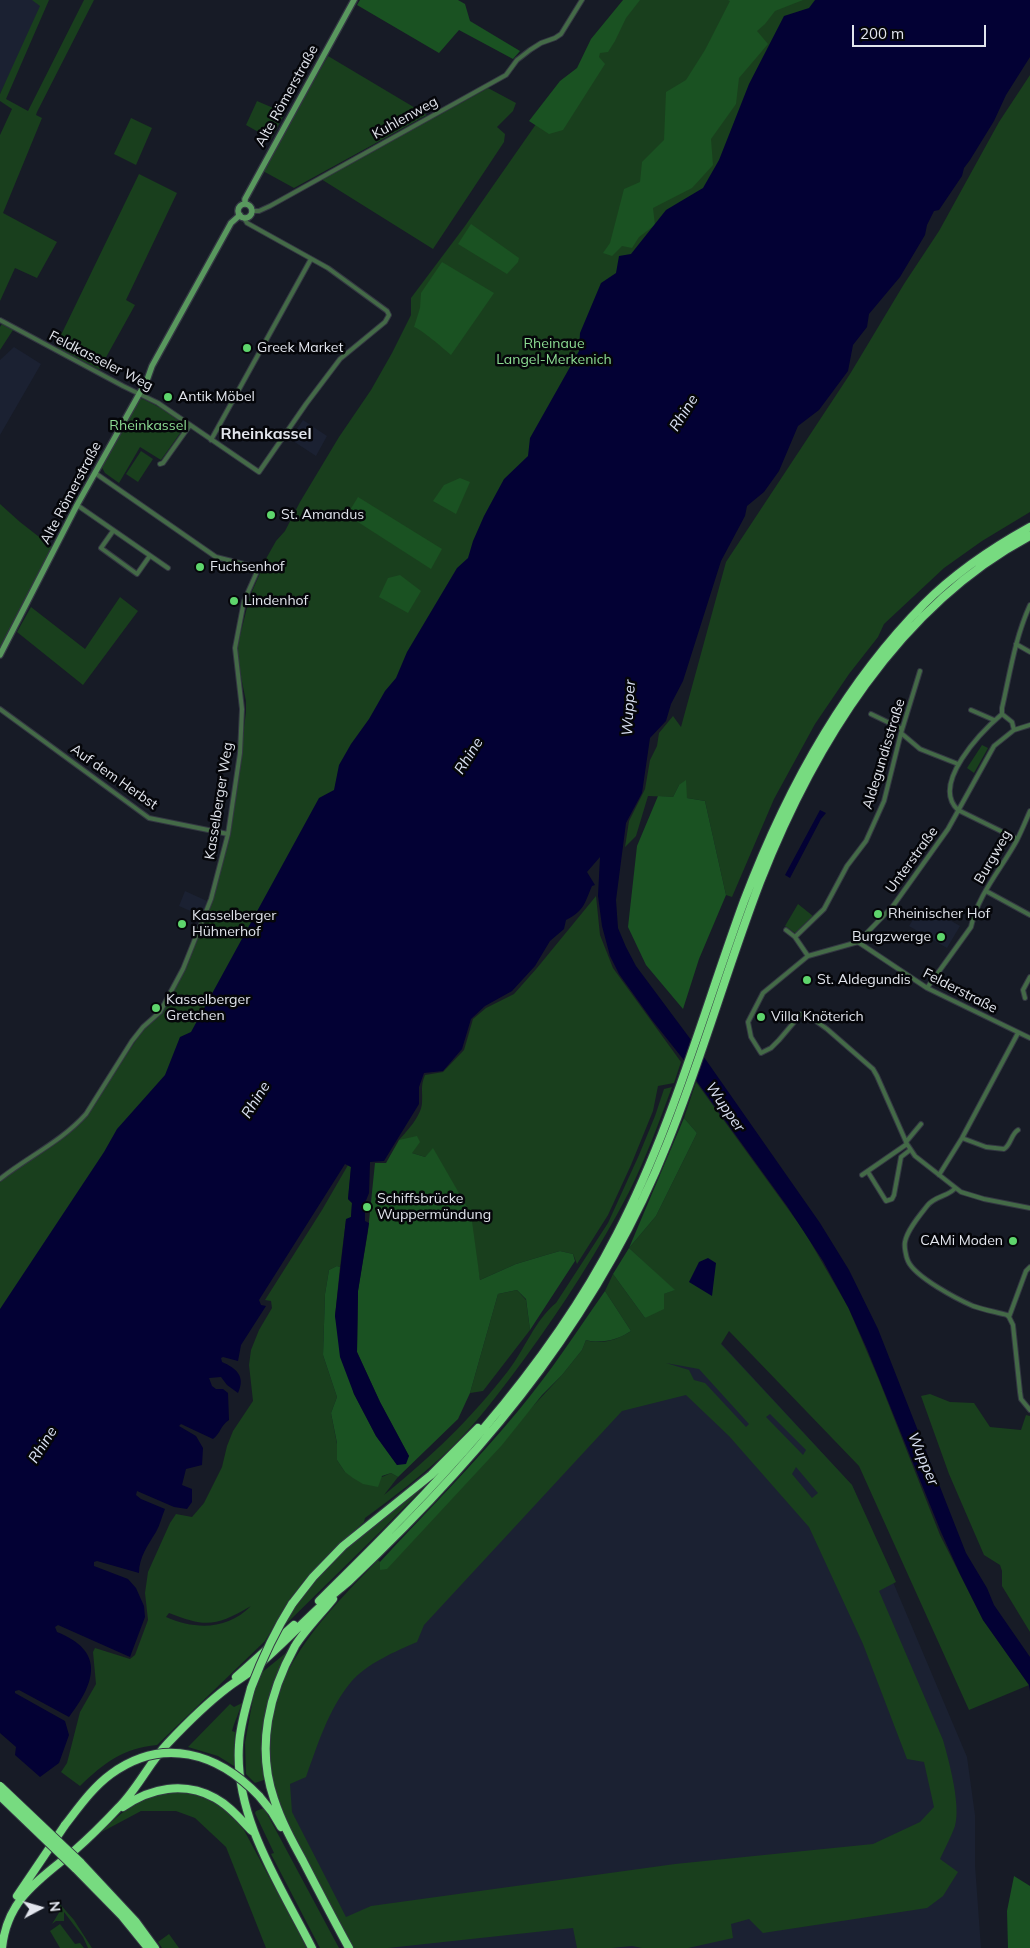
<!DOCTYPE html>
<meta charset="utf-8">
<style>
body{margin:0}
#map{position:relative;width:1030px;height:1948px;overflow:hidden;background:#171b26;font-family:Mulish,sans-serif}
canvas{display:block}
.north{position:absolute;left:15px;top:1883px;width:50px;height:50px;-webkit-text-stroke:4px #05060a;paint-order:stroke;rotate:84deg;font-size:14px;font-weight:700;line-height:20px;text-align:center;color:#e2e5ed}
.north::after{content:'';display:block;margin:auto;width:18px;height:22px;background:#e2e5ed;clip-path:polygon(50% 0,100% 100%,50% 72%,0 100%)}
.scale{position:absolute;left:852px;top:25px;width:134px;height:22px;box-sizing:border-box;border:2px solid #e2e5ed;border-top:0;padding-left:6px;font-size:15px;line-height:18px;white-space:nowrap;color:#e2e5ed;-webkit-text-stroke:4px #05060a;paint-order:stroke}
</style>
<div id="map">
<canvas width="1030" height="1948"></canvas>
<div class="north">N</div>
<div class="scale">200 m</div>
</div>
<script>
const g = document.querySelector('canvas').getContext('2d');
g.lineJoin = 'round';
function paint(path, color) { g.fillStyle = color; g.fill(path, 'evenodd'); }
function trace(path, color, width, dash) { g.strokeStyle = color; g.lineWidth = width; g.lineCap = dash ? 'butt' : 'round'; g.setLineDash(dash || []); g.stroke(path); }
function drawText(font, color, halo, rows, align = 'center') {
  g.font = font + ' Mulish,sans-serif'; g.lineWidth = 5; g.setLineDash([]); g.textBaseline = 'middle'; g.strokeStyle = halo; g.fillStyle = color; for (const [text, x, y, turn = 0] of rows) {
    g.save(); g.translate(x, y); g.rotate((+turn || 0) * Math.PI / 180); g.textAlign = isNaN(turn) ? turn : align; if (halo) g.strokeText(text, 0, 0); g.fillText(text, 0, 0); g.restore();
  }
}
paint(new Path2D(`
 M0,0h46l-46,94z
 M14,347l27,17 -41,71v-75z
 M303,420l24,16 -11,20 -26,-17z
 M185,891l22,10 -5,15 -23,-10z
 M920,909l13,6 3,-3 24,14 -13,22 -38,-22z
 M721,1343l131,142 115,272 8,58v50l6,83h-623l-69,-126 -11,-50 293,-396z`), '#1b2132');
paint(new Path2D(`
 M32,0h17l-43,99 22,12 56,-111h10l-57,112 -1,3 6,3 -39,95 54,29 -20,36 -22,-10 -15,33v-166l12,-26 -12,-8v-7l40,-88z
 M632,0h313l-945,1525v-345l76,-53 10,-11 58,-88 16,-13 14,-26 18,-38 12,-28 12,-38 15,-59 15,-114v-11l-9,-43v-11l13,-51 17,-39 9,-16 9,-10 15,-29 39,-65 32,-47 21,-37 19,-38v-17l54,-72 92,-132z
 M328,56l99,59 -133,73 -31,-17z
 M1030,75v437l-48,29 -38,27 -60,56 -6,13 -29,37 -34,50 -41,75 -42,98 -6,-2 -21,-94 -18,-3 -8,-13 -6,12 -25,-1 -12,40 -11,11 4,-26 16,-32 5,-29 7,-14 2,-13 14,-17 8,11 45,-165 124,-188 54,-90 35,-53 60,-109z
 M488,88l28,15 -3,8 -16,16 8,7 -1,8 -71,107 -112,-70z
 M257,101l28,12 -14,26 -25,-14z
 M131,118l21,10 -16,37 -22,-11z
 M139,174l38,19 -51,107 9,5 -36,65 -42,-23 -2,-5 4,-11 3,2z
 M2,324l11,6 -13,20v-23z
 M139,397l22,11 25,17 -25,35 -21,-13 -21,36 -14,-10 -4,-7z
 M141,451l12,8 -15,23 -12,-8z
 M0,504l20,18 32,25 -52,102z
 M120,597l18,14 -55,74 -66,-53 14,-25 54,42z
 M982,745l6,3 -14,25 -7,-5z
 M596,896l4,39 13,33 68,94 -7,21 -16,3 -5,25 -22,54 -23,50 -31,49 -4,-10 -13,-3 -14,4 -30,9 -36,16 -5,-26 -42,-105 -8,8 -13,-4 -13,-13c9,-10 22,-24 23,-37 1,-12 -2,-16 3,-28l18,-3 21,-22 9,-31 13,-11 28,-14 23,-26z
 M798,904l15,12 -18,17 -10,-7z
 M696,1082l108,149 44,76 31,73 61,155 43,85 46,65 -60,25 -110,-244 -130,-135 -8,13 131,141 44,97 -17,9 64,149c6,21 18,65 12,86 -4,11 -10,22 -15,33l18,13 -15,24 -16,12 -164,25 -14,-14 -18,5 2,14 -45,10h-46l-10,-2 -20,2h-35l-4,-20 -185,20h-36c-16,-30 -32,-61 -48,-91 -11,-21 -24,-43 -30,-66 -27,-97 42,-168 104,-231l2,2v8l182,-195 20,-25 4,-10c14,5 32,0 45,-9l-26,-40 8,-17 32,44 19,-24 10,-4 -45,-42 27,-32 41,-83 -13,-15zM666,1363l33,6 50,55 -3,3 -41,-44 -11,-3 -5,-10zM686,1395l43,41 80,91 54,117 44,115 17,3 10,45 -14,15 -47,22 -198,20 -304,42 -25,11 -54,-105 -2,-28 16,-7c12,-33 22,-67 45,-95 15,-18 45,-31 66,-40l7,-17 198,-214zM770,1414l36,36 -3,5 -37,-38zM796,1467l22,26 -6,5 -20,-24z
 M672,1087c-13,35 -26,71 -43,105 -30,58 -66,114 -104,166 -23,31 -47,64 -75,91 -26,25 -55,47 -85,69l-1,4 -36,33 -25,27 -14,20 -24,39 -108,104c-34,3 -53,18 -77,41l-19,-14 6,-9 13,-51 16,-28 -3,-32 2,-4 35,11 5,-4 13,-35 -3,-27 3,-21 22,-49 6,-9 16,3 12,-14 18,-36 5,-21 6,-15 20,-30 -4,-36 2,-15 8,-20 13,-22 -1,-7 -6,-1 57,-90 26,-45 3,2 -3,32 4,4 -1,14 -5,3 -6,47 -3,-1 -8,4 -4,24 -2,61 14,42 -6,16 6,31v16l8,12 37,5 9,-4 7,4 -14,18c48,-39 86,-75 124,-124 17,-22 27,-51 48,-68l52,-80 31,-68 16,-39 9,-27zM251,1606c-24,24 -55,24 -85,11l3,-4c38,15 47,13 82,-7z
 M517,1290l9,10 4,30 -47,61 -13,2 28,-99z
 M930,1394l20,8 24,1 16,24 31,3 5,-15 4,1v216l-28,-46v-15l-2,-6 -16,-10 -35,-81 -28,-78z
 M434,1477l-51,52 -100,98 16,-28 38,-44z
 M292,1648c-7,14 -15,28 -20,43 -11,28 -9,59 -8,89l-9,3 -9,-9 -1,-31 9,-50 6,-19z
 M242,1703c-3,10 -7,17 -10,28l3,1 -1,34 -16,-10 -30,-9 42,-43 4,3z
 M182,1792l11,2 20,7 15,10 16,19 63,118h-41l-40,-101 -31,-29 -19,-7h-35l-43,23c26,-24 45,-41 84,-42z
 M264,1808l75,140h-19l-49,-94 3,-1 -19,-40 1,-2z
 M59,1903l15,17 18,28h-4l-5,-11 -19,-25v9h-8l-4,3 8,-13z
 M60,1924l15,20 5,-1 4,5h-24l-10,-17z
 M169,1934l10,14h-17l-4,-6z`), '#193f1d');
paint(new Path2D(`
 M360,0h98l7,4 5,17 50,30 -7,8 -54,-29 -20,23 -82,-48z
 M623,0h17l-14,18 -11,23 -7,11 -8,1 -1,4 6,7 -42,66 -14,4 -20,-13 31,-40 17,-13 14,-29z
 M728,0h75l-28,11 -10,13 -8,7 11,13 -29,34 -3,26 -25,35 2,26 -21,23 -39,20 2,17 -16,12 -7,11 -10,-2 -10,10 -9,-3 7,-10 14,-54 16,-7 2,-20 22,-22 2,-48 20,-12 19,-30 25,-49z
 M471,224l48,34 -1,4 -11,12 -49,-30z
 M442,262l52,31 -43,62c-8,-7 -30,-26 -37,-28l6,-19 1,-15z
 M460,478l10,4 -14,32 -23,-13 11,-16z
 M358,497l84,52 -11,20 -84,-54z
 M400,575l21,16 -13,22 -29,-16 9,-19z
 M686,780l1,18 18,3 21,94 -27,64 -16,50 -37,-44 -18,-38 9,-81 21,-50 15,1 6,-12z
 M684,1118l13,15 -41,83 -27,32 46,42 -11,4v15l-19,9 -32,-44 16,-26z
 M417,1136l3,6 -8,11 13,4 8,-9 38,66 9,66 36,-16 30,-9 14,-4 13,3 2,7 -45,69 -4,-31 -9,-9 -19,4 -28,99 -12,26 -60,58 -7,-4 -9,3 -4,11 -15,-3 -10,-6 -8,-6 -8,-12v-17l-6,-30 6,-16 -14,-42 2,-61 4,-24 8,-4 3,1 -5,49 19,78 22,42 21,29 12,-9 -29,-54 -23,-50 1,-61 10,-60 7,-68h11l13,-23z
 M605,1291l26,40c-13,9 -30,13 -45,9l-4,10 -20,25 -20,20 -40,50 -115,124 -7,1v-8c46,-50 94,-98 138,-151 32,-38 59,-80 87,-120z
 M1014,1876l16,10v62h-22l-1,-37z`), '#1a5222');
paint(new Path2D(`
 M815,0h215v57l-24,38 -12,26 -24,39 -6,8 -2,8 -23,34 -5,1 -7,14 -2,10 -25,42 -31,37 -2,13 -14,18 -5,26 -29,39 -21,16 -19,45 -15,21 -17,14 -2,10 -24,45 -38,120 -12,23 -5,17 -16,17 -8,55 -16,30 -10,77 2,28 8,19 10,19 70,94 114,163 29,47 29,59 88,224 21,35 7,17 36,52v34l-1,-6 -46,-65 -23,-46 -19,-42 -74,-183 -18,-40 -26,-48 -36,-55 -89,-123 -15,-24 -31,-39 -33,-46 -9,-18 -8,-30 -4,-30 2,-39 -13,15 8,13 -3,1c-8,18 -7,24 -26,34l-2,9 -14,12 -15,25 -23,25 -27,15 -14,13 -9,30 -19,22 -19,2 -5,14v17l-35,57 -14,1 -1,31 -4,10v18l4,2 -11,68 -1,61 23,50 29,54 -3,8 -9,1 -21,-29 -22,-42 -14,-37 -5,-41 11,-97 5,-2 1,-14 -4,-4 3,-32 -6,-3 -86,136 2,5 5,1 -25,39 -3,16 -15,-4 -2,1 1,4c14,6 24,14 16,31l-11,-8 -6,-8 -12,1 3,8 4,3h7l5,4 1,27c-9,6 -8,13 -16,19l-32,-15 -2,2 17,10 7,12 -1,17 -16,4 -4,16 10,4v13l-5,7 -13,-2 -37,-16 -1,4 5,4 24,10c-3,7 -5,16 -9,23 -8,13 -17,25 -17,41l-42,-12 -3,1v4l34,13 8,9 8,18 1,11 -15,40 -72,-32 -3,2 2,5c48,19 39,50 12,85l-50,-27 -4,1v2l50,28 4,14 -10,28 -19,14 -25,-22 1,-8 -16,-14v-424l104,-157 13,-23 48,-54 15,-38 11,-5 128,-234 15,-8 5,-25 12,-21 18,-25 16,-28 11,-13 11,-26 50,-84 11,-10 5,-17 11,-25 20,-37 24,-23 2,-18 49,-87 1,-18 21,-50 15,-10 3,-17 12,-2 35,-44 37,-22 16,-28 30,-76 35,-68 25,-8z
 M820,810l6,3 -5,6 -31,59 -5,-3z
 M708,1258l8,5 -4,33 -23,-14 10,-20z`), '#030134');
const street = new Path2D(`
 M252,211h7l11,-5 236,-131 11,-15 13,-10 11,-7 14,-5 6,-4 21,-34
 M0,320l123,66 35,17 101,69 47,-68 34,-45 45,-37 4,-7 -2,-4 -59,-43 -81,-45 -3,-5
 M211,440l100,-181
 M160,464l3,-1 27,-38
 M77,505l91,63
 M113,531l-12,17 36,26 12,-17
 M1016,644l14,8
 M0,709l149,109 79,16
 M971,710l23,10
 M871,714l31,15
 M1002,714c-20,17 -72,70 -44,96l59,29
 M1030,725l-16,5 -20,16 -46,83 -55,77 -35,36 -50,14 -45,37 -15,29 3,15 10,16 10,-5 8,-8 22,-26 4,-1 22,16 46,40 4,7 30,68 8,12 46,36 23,7 46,9
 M1014,730l-2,-8 -10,-8v-6c8,-35 13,-70 28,-103
 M901,733l19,16 38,15
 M986,891l44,24
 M786,930l9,7 13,19
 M795,937l29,-28 23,-43 19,-25 18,-40 17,-68 19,-62
 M858,942l69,46 103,50
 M927,988l44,-61c7,-33 31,-59 46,-87 5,-10 9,-20 13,-29
 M1025,998l-2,-8 7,-13
 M962,1138l24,9 18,2c7,-4 7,-15 14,-19
 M906,1142l15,-18
 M868,1172l18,29 6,-2 2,-4 7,-38 9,-7
 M862,1175l45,-31
 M939,1175l23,-37 56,-105
 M0,1179c29,-23 61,-37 86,-65l46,-73 11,-14 17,-15 23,-43 28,-70 17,-65 12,-81 2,-44 -7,-61 9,-47 12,-27v-3l-8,-6 -32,-8 -121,-84
 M955,1188c-5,8 -21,8 -28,18 -7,9 -20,24 -22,36 -1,4 1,15 3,19 7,16 49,38 65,45 11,4 23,6 34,9l2,2
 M1030,1267l-4,4 -17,46 4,8 7,67 1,7 9,11`);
const secondary = new Path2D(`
 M245,204v-5l109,-199
 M238 211a7 7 0 1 1 14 0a7 7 0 1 1-14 0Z
 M0,655l77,-150 70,-125 5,-14 79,-143 9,-8`);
const highway = new Path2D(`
 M333,1599c-12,15 -28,31 -38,47 -26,47 -39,101 -21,153 7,22 18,42 29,62 15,29 30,58 46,87
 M319,1601c112,-110 226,-226 298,-367 55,-106 86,-221 127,-333 41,-108 98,-214 180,-297 31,-31 68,-56 106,-77
 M292,1604l21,-27 30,-31 88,-71 47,-47
 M236,1677l58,-52
 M251,1688c-5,19 -11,37 -12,57 -5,72 41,140 73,203
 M259,1796l13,16 9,15
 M123,1807c27,-19 61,-26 92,-9 15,8 26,22 37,33
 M80,1862l56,60 19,26
 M75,1868l47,48 26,32
 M17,1896l48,-71
 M2,1948c5,-49 37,-68 72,-97 16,-14 31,-29 45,-44 19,-19 30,-44 49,-64 18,-19 38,-39 59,-55 9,-7 20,-13 29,-21 23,-19 43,-41 65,-61 8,-9 18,-16 27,-24 69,-65 136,-136 192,-212 51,-70 95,-145 127,-226 35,-86 60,-176 93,-262 53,-135 138,-276 270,-346`);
trace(street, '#333742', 6);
trace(secondary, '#333742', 8);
trace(highway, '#333742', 10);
trace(street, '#446a47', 4);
trace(secondary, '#59985e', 5.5);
trace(highway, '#77db80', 8);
const highwayBridge = new Path2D(`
 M251,1688c11,-29 24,-57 41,-84
 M0,1786l80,76
 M0,1796l75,72
 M65,1825c14,-18 28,-38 46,-51 52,-38 107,-21 148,22`);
trace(highwayBridge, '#333742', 10, []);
trace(highwayBridge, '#77db80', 8);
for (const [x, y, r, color] of [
 [247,348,5,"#5ed56c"],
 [168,397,5,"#5ed56c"],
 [271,515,5,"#5ed56c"],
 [200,567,5,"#5ed56c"],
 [234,601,5,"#5ed56c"],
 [878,914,5,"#5ed56c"],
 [182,924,5,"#5ed56c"],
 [941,937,5,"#5ed56c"],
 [807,980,5,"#5ed56c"],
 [156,1008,5,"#5ed56c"],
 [761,1017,5,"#5ed56c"],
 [367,1207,5,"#5ed56c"],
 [1013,1241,5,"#5ed56c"]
]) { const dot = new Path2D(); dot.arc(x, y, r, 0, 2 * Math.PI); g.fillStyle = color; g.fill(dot); trace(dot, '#05060a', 2); }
drawText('14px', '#e2e5ed', '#05060a', [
 ["Alte Römerstraße",287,96,-61],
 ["Kuhlenweg",405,118,-29],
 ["Feldkasseler Weg",101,361,27],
 ["Alte Römerstraße",71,493,-62],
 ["Aldegundisstraße",884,754,-73],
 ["Auf dem Herbst",114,777,35],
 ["Kasselberger Weg",219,801,-81],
 ["Burgweg",993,857,-60],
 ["Unterstraße",912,860,-54],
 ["Felderstraße",960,991,27]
]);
drawText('14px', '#8ddc93', '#05060a', [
 ["Rheinaue",554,344],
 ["Langel-Merkenich",554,360],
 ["Rheinkassel",148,426]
]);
drawText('14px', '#e2e5ed', '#05060a', [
 ["Greek Market",257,348],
 ["Antik Möbel",178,397],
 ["St. Amandus",281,515],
 ["Fuchsenhof",210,567],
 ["Lindenhof",244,601],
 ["Rheinischer Hof",888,914],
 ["Kasselberger",192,916],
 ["Hühnerhof",192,932],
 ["Burgzwerge",931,937,"right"],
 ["St. Aldegundis",817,980],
 ["Kasselberger",166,1000],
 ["Gretchen",166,1016],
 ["Villa Knöterich",771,1017],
 ["Schiffsbrücke",377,1199],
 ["Wuppermündung",377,1215],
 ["CAMi Moden",1003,1241,"right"]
], 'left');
drawText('italic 15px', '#d9e0f2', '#05060a', [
 ["Rhine",684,413,-58],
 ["Wupper",629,708,-87],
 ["Rhine",469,756,-58],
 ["Rhine",256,1100,-58],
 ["Wupper",725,1107,55],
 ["Rhine",43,1445,-58],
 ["Wupper",923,1459,67]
]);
drawText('bold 16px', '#e2e5ed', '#05060a', [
 ["Rheinkassel",266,434]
]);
</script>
